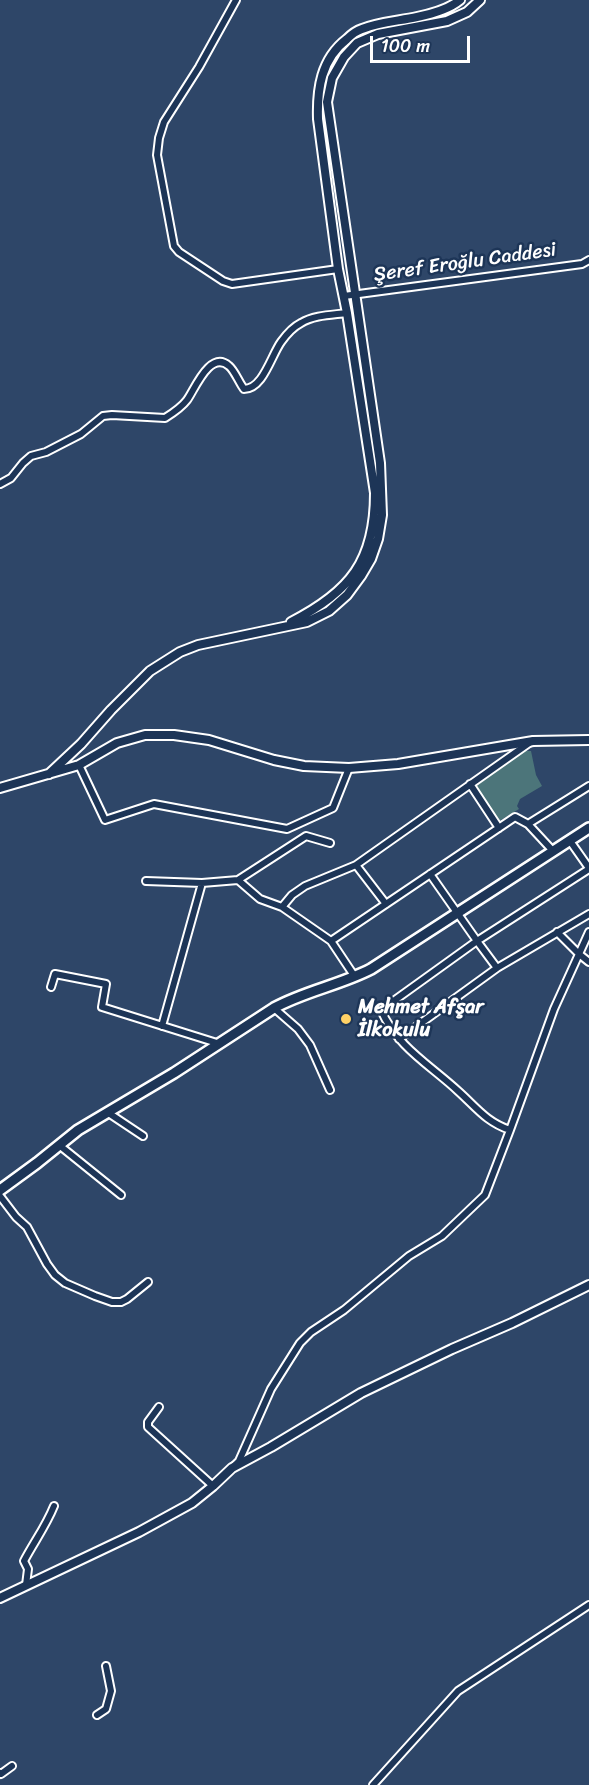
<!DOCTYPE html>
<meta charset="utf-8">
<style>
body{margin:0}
#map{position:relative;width:589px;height:1785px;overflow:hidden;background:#2e4668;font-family:Sriracha,sans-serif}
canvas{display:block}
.scale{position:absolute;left:370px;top:36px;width:100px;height:27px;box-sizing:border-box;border:3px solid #fff;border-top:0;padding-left:8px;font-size:18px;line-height:21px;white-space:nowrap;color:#fff;-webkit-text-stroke:4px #1d3557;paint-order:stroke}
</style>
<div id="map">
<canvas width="589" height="1785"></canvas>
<div class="scale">100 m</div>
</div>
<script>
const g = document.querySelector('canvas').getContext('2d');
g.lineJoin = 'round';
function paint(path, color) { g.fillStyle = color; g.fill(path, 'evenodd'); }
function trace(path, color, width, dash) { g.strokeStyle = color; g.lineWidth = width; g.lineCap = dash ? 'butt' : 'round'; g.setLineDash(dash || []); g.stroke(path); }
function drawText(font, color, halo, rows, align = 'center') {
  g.font = font + ' Sriracha,sans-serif'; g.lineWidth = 5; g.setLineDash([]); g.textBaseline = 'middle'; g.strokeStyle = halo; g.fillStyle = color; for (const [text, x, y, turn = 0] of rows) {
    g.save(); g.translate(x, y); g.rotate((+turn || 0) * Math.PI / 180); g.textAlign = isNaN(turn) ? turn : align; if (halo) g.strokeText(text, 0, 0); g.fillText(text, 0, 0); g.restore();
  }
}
paint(new Path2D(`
 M524,751h7l5,24 6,11 -22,13 -3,7 2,3 -20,12 -23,-35z`), '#4c757a');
const minor = new Path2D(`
 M236,0l-37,67 -35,55 -5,16 -2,17 17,91 5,6 44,29 9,3 106,-15
 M344,296l238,-32 7,-4
 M0,484l11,-6 12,-15 8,-7 15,-4 35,-18 22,-18 9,-1 53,3c8,-5 16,-10 22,-18 7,-9 23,-51 42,-34 5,4 9,14 13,20l2,3c19,0 27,-33 37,-47 5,-7 12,-15 20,-19 13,-8 31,-8 46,-10
 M79,765l26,55 49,-16 133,25 46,-21 16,-40
 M470,784l29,44
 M528,824l25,27
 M570,841l19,27
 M356,865l30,39
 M430,874l47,67 -96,69c16,37 49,55 77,81 18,16 28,31 52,39
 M238,880l68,-44 24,7
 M146,881l56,2 36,-3 22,19 22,8 49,34
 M282,907l10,-12 13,-9 51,-21 176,-124
 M557,932l22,22 10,8
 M497,968l-20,-27 112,-72
 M355,977l-24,-36 184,-124 13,7 61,-38
 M51,987l4,-13 51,10 -4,23 115,36
 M274,1008l24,21 12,16 20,45
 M162,1026l40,-143
 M399,1039l98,-71 92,-54
 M107,1112l36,24
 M59,1145l62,50
 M0,1196l16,21 11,10 20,37 8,11 10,8 30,13 17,6h9l6,-3 21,-17
 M159,1407l-11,15v5l65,59
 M235,1465l4,-4 32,-72 29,-46 11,-11 33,-22 65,-54 33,-20 43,-41 25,-65 44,-121 35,-77
 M26,1585l2,-16 -4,-8c10,-19 22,-35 30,-55
 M97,1715l9,-6 5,-18 -5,-25
 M0,1773l1,1 11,-8
 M373,1785l85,-94 131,-86`);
const tertiary = new Path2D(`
 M291,622c59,-30 84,-61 84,-129l-28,-180 -9,-44 -20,-150c-1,-30 3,-60 29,-80 4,-4 9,-8 15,-10 17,-7 37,-8 55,-12 15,-3 31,-7 43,-17
 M49,774l32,-30 30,-34 39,-39 30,-19 18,-7 109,-23 22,-11 18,-16 14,-19 10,-17 7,-20 4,-24 -2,-52 -53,-361 5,-24 12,-21 13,-14 21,-9 69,-13 20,-9 13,-12
 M0,788l79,-23 38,-22 28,-8h29l35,5 65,20 30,6 45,2 49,-4 135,-23 56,-1
 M0,1598l139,-66 53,-29 21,-17 19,-18 39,-21 90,-54 91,-44 60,-26 77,-38`);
const secondary = new Path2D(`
 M0,1190l37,-27 41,-33 96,-57 100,-65c31,-17 66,-23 97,-39l218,-141`);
trace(minor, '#fff', 10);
trace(tertiary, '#fff', 12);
trace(secondary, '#fff', 14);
trace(minor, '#1d3557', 6);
trace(tertiary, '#1d3557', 8);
trace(secondary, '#1d3557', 9);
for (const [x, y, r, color] of [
 [346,1019,6,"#ffd166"]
]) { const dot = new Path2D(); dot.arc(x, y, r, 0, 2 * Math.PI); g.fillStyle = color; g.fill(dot); trace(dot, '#1d3557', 2); }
drawText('20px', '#fff', '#1d3557', [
 ["Şeref Eroğlu Caddesi",465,263,-8]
]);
drawText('bold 20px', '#fff', '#1d3557', [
 ["Mehmet Afşar",358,1008],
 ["İlkokulu",358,1031]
], 'left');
</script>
